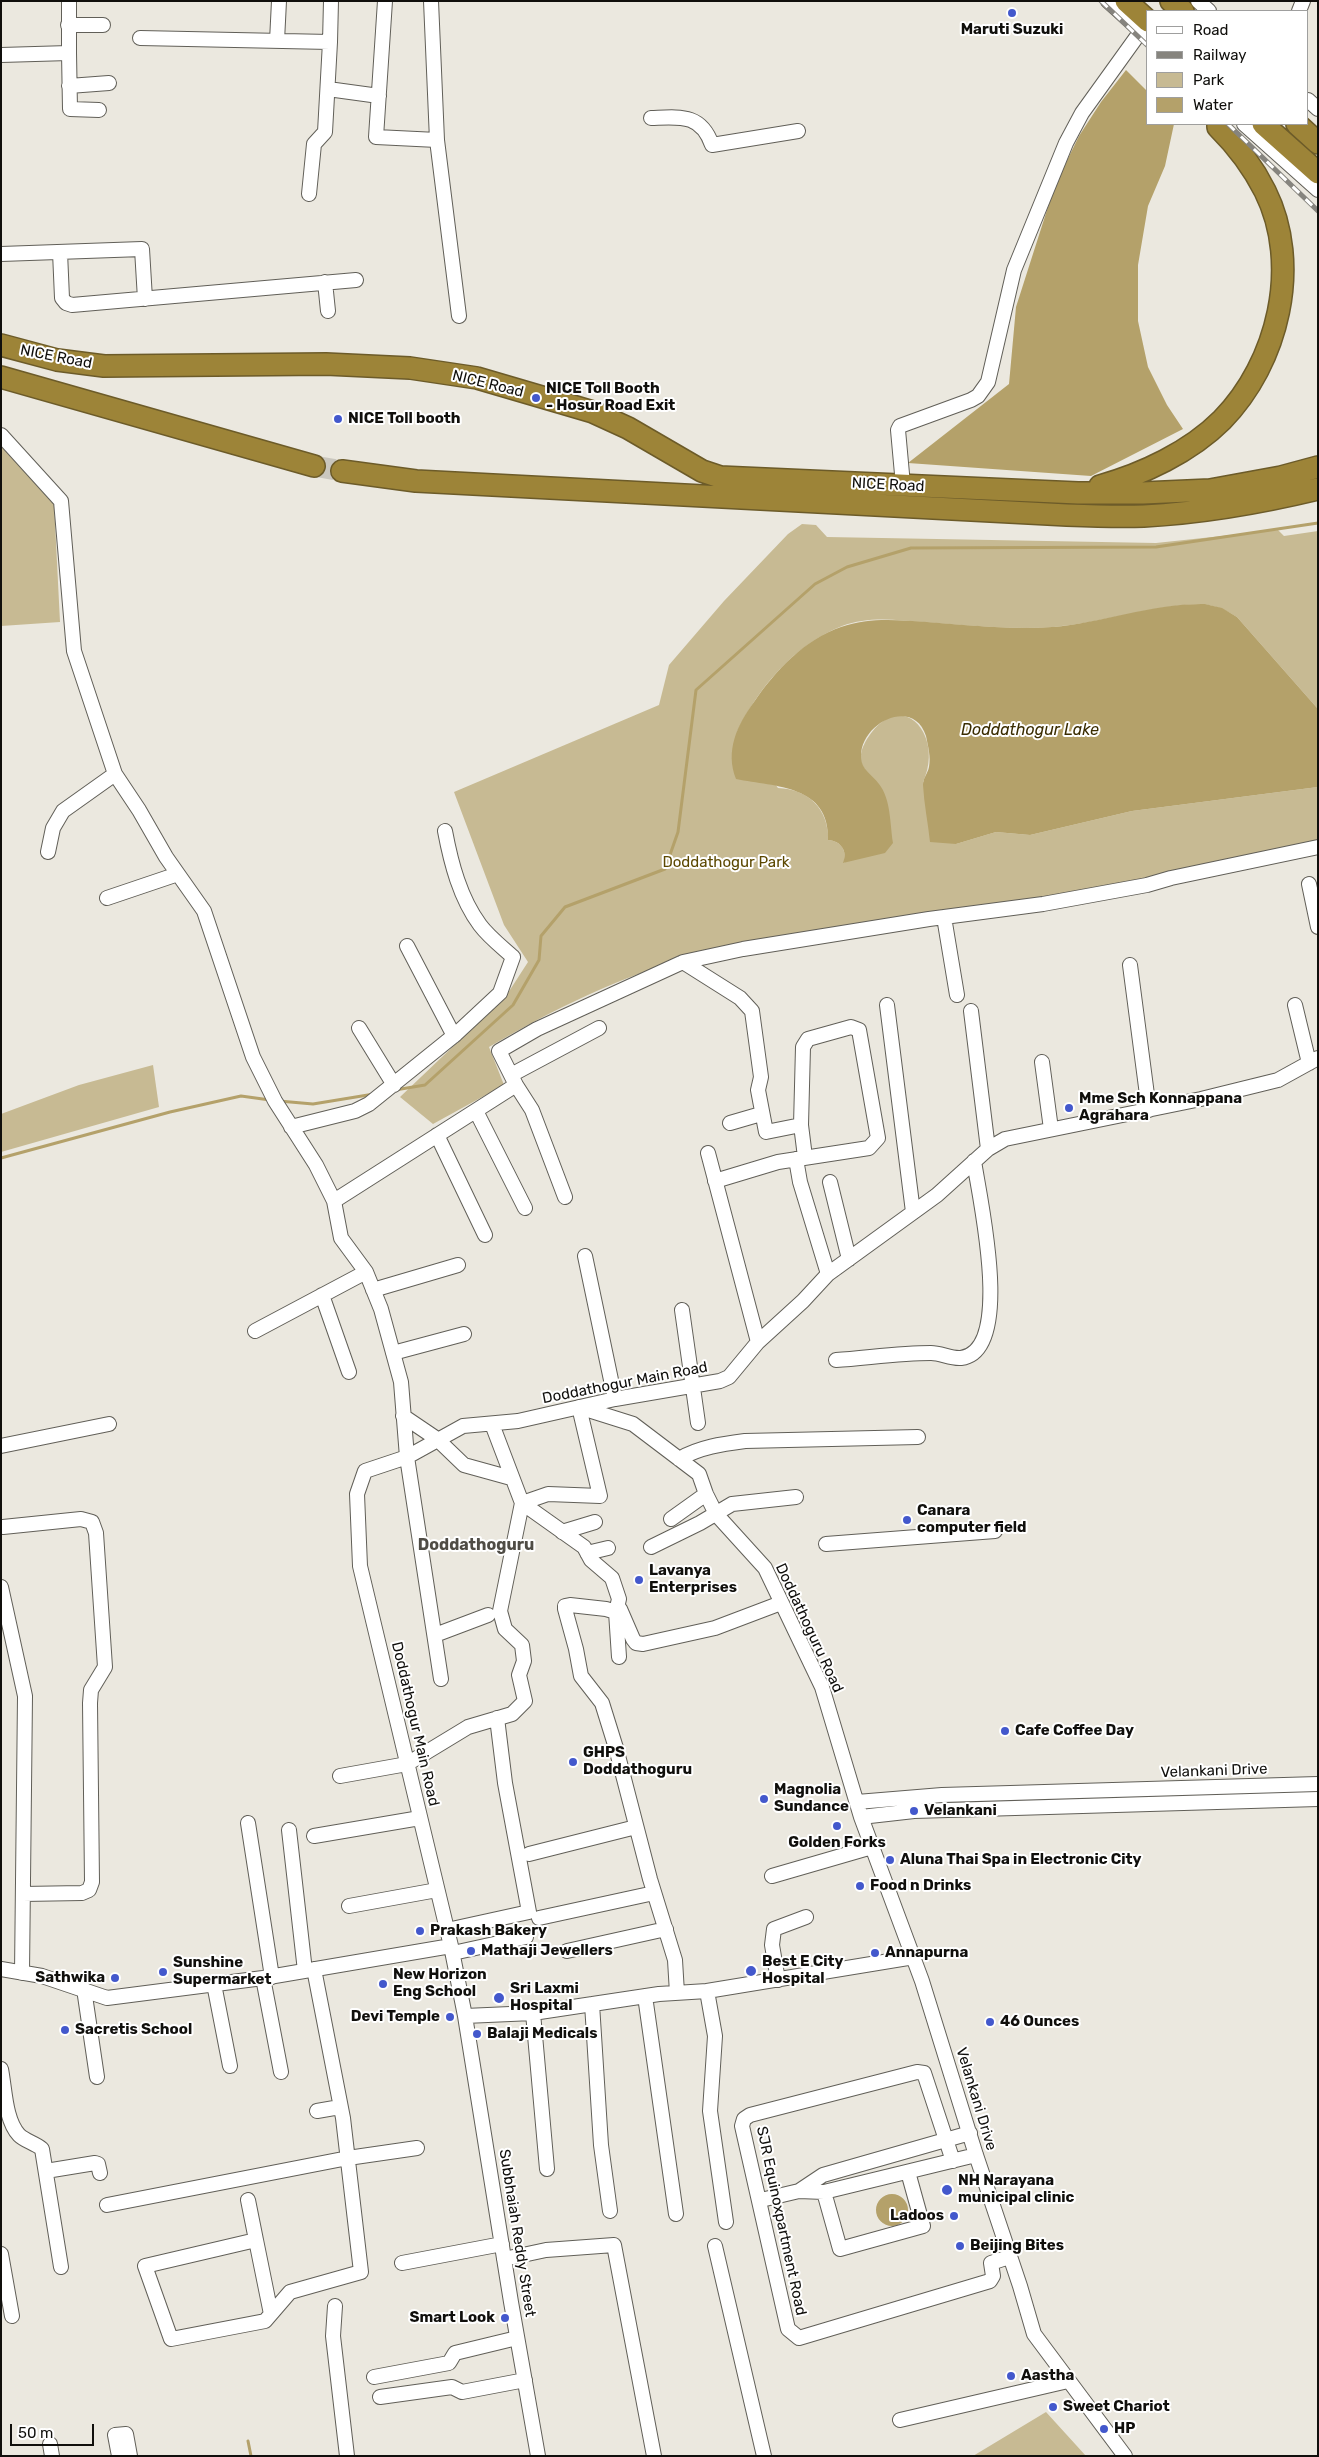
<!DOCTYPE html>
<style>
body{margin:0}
#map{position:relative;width:1319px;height:2457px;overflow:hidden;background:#ebe8df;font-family:Rubik,sans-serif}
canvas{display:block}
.frame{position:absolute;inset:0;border:2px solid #100f0c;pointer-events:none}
.legend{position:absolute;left:1146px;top:10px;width:162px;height:115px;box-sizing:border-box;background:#fff;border:1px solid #9f9f9e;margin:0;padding:6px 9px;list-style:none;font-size:15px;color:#100f0c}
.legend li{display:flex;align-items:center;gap:10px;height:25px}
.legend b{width:25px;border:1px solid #9f9f9e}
.scale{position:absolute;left:10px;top:2424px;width:84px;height:22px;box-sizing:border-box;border:2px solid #100f0c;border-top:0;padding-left:6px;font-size:15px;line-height:18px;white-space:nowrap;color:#100f0c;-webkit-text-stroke:4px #fff;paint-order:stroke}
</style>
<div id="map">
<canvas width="1319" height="2457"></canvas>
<div class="frame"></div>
<ul class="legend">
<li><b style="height:6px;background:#fff"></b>Road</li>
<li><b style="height:6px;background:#86847e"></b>Railway</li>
<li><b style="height:14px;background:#c7ba93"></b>Park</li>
<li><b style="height:14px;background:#b4a16a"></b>Water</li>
</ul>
<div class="scale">50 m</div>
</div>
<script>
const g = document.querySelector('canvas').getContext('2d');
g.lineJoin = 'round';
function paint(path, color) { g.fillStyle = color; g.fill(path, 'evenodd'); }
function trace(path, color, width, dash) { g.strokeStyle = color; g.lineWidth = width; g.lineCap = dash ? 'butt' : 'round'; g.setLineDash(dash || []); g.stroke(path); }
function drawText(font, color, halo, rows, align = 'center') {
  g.font = font + ' Rubik,sans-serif'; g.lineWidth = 4; g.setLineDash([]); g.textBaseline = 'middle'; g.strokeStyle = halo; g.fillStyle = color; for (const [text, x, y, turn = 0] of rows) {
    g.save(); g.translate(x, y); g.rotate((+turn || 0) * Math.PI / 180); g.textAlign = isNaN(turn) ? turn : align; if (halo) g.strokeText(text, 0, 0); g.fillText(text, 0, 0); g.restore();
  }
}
paint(new Path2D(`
 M1,443l53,60 6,119 -59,4z
 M802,524l14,1 11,12 329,6 122,-13 6,6 34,-5v178l-81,-92c-12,-8 -27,-14 -42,-13 -48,3 -95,19 -142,23 -43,3 -86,-2 -129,-5 -28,-2 -56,-6 -82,4 -47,18 -84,62 -105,106l41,56c30,1 51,21 50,52 13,1 19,10 16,23l43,-60c-5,-20 -23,-28 -26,-42 -1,-9 2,-15 6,-22 34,-54 78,-4 56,43l33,62 40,-12 34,3 102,-24 186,-24v58l-225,45 -399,66c-73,20 -140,53 -205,91l15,38 -71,39 -33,-27 106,-101 22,-34 -24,-37 -50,-133 205,-87 10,-40 55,-64 64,-67z
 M153,1065l6,42 -158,45v-38l78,-29z
 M1046,2412l40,44h-113z`), '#c7ba93');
paint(new Path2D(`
 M1126,70l22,22v32h26l-9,42 -17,40 -10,59v56l10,46 19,38 16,24 -92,47 -183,-13 101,-79 7,-77 39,-122 24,-49 22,-34z
 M1205,604l17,4 15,9 81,92v78l-186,24 -102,24 -34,-3 -40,12 -26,-2c-2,-19 -6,-38 -7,-57 0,-7 5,-12 6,-18 2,-10 -1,-21 -3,-31 -12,-39 -65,-14 -65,20 0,14 11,18 18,28 12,15 11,40 14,59l-8,10 -42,10c5,-12 -2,-22 -15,-23 2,-55 -52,-53 -92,-61 -11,-28 1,-54 18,-77 21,-31 51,-63 87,-75 28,-10 57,-7 86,-5 42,3 83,8 125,5 50,-4 102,-24 153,-23z
 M876 2210a16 16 0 1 1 32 0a16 16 0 1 1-32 0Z`), '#b4a16a');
trace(new Path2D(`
 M395,1090l30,-5 88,-80 26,-45 2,-24 24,-29 100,-38 13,-37 18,-142 119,-106 32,-17 64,-19 245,-1 162,-24
 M279,1101l34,3 61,-10
 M1,1158l169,-46 71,-16 29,4
 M248,2441l3,15`), '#b4a16a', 3);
trace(new Path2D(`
 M314,466l28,5`), '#cac7bf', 21, [21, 11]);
const minor = new Path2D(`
 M385,1l-9,136 61,3
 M431,1l6,139 22,176
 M1108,1l40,36
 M1198,1l11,10
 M1299,11l4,-10
 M68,25h35
 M140,38l190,4 -5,90 -11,12 -5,50
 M277,41l2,-40
 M330,42l1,-41
 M69,53l1,56 29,1
 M1,55l68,-2v-52
 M69,86l40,-3
 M328,89l51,7
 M1308,100l10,9
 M651,118c28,-1 50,-5 61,27l86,-14
 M1244,124l74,66
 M60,252l2,46 4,5 6,2 284,-25
 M1,254l141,-5 3,50
 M325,282l3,29
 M1,435l60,66 13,150 41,123 24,36 27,47 38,54 49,146 22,44 41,64 18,36 7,37 25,34 15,37 20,73 6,75 34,222
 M903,485l-5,-55 2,-4 71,-26 7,-4 10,-14 26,-112 52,-127 16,-30 59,-82
 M48,852l5,-24 10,-17 52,-37
 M1309,884l9,43
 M107,898l71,-24
 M944,917l13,78
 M407,946l47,90
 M683,962l57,36 12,13 9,66 -3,13 8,42 35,-7
 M1130,965l19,145
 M887,1005l26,207
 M1295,1005l14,58
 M971,1011l17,138
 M359,1028l35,57
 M1042,1062l9,67
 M511,1075l88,-47
 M476,1111l49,97
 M730,1123l31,-9
 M291,1127l64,-16 14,-7 87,-70 44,-41 13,-36c-11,-10 -24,-20 -33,-32 -20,-27 -29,-62 -35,-94
 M437,1135l48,100
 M708,1153l50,189
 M796,1159l4,23 28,92
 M715,1181l63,-19 91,-14 9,-10 -19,-108 -8,-3 -43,12 -5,8 -2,78 4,32
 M830,1182l19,77
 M565,1197l-33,-87 -16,-25 -17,-34 38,-22 146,-67 60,-13 186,-30 114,-15 104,-19 24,-7 147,-31
 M334,1201l182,-116
 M585,1256l30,143
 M373,1290l85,-25
 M322,1295l27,77
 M682,1310l16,113
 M255,1331l111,-59
 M393,1353l71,-19
 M836,1360c31,-2 63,-7 95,-7 10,0 20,6 30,5 54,-7 18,-162 13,-197
 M579,1407l54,17 66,50 7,20 10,20 49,54 57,119 39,130 61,164 54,174 44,131 14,48 91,122
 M403,1416l34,23 27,26 47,13
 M492,1424l30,79 62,44 7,13 21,18 7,21 -3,13 3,45
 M1,1446l108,-22
 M679,1459c21,-12 43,-15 66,-18l173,-4
 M671,1519l35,-25
 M3,1527l78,-8 11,3 4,11 9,134 -14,23 -1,13 2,179 -3,8 -7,3 -59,1
 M562,1532l33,-10
 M826,1544l169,-13
 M651,1547l49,-24 32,-19 64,-7
 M587,1553l21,-5
 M1,1587l24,109 -3,277
 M620,1609l13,30 3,4 7,1 72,-16 66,-25
 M616,1612l-10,-3 -36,-4 -5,1v3l11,40 5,27 21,27 14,45 34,131 25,81 2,33
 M435,1635l53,-20
 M340,1776l67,-12 61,-37 44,-13 13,-13 -6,-26 5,-14 -2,-16 -17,-16 -5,-18 22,-108 26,-9 52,2 -21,-89
 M857,1802l85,-7 376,-11
 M861,1817l53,-6 404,-12
 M248,1823l24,154
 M289,1830l16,141
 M314,1836l106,-18
 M529,1854l107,-27
 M772,1876l100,-29
 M349,1906l88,-16
 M539,1918l115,-25
 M447,1930l82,-18 -24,-129 -8,-65
 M567,1951l99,-22
 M453,1953l73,-16
 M914,1957l-207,34 -48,3 -126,19 -68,3 -14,-70 -91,-380 -3,-72 8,-23 42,-14 56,-31 55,-5 97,-22 105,-18 9,-4 29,-35 45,-41 25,-27 109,-79 51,-46 17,-10 196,-40 77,-19 40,-22
 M1,1969l41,7 65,22 156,-20 188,-32
 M263,1978l18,94
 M778,1980l-6,-35 2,-16 32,-12
 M214,1984l16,82
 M84,1989l13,88
 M707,1991l8,45 -5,75 16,111
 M645,1996l31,218
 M592,2004l9,141 9,66
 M533,2013l14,156
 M465,2016l46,286 27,154
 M1,2069c4,20 4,51 18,66 6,6 16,8 23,14l19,118
 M317,2111l23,-4
 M953,2161l-29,-88 -7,-1 -167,43 -6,4 -2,7 46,203 11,9 191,-57 3,-5 -2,-13 18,-6
 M46,2171l49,-8 3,1 2,9
 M799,2191l24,-16 147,-42
 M824,2192l16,57 83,-23 -15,-54
 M248,2200l8,40
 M761,2200l38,-9 25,1 152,-37
 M107,2205l241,-47 69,-10
 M715,2246l49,210
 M1,2254l11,62
 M504,2259l42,-9 68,-5 40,211
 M402,2263l100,-19
 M335,2306l-2,30 14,120
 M271,2314l-15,-74 -111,26 26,73 94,-18 25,-29 71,-20 -18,-154 -29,-149
 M374,2377l75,-14 6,-10 62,-15
 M380,2397l72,-10 10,5 63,-12
 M900,2420l168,-39
 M50,2444l2,12
 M119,2456l-4,-21 11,-1 4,22`);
const highway = new Path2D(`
 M1126,1l22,20
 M1171,1l12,10
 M1263,124l55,49
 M1297,124l21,19
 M1,345l56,15 47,6 222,-2 84,4 67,10 116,34 35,16 74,43 18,6 358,16h65l67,-3 71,-13 37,-10
 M1,377l313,89
 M342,471l74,10 651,34c25,1 51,2 77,1 59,-3 116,-13 174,-27
 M1100,486c43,-12 90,-34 122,-66 56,-57 80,-155 43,-229 -12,-24 -28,-45 -47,-64v-3`);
trace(minor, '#615f58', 16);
trace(highway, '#6c5b29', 24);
trace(minor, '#fff', 14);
trace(highway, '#9d8438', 21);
const rail = new Path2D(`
 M1101,1l47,45
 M1228,124l90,87`);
trace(rail, '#86847e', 5);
trace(rail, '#fff', 3, [9]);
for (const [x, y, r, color] of [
 [1012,13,5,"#4358cc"],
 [536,398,5,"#4358cc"],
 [338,419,5,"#4358cc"],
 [1069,1108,5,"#4358cc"],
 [907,1520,5,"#4358cc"],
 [639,1580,5,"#4358cc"],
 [1005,1731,5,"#4358cc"],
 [573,1762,5,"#4358cc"],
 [764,1799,5,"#4358cc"],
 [914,1811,5,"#4358cc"],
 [837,1826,5,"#4358cc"],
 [890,1860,5,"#4358cc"],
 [860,1886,5,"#4358cc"],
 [420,1931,5,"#4358cc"],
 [471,1951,5,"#4358cc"],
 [875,1953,5,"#4358cc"],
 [751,1971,6,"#4358cc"],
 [163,1972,5,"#4358cc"],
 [115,1978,5,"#4358cc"],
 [383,1984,5,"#4358cc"],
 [499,1998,6,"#4358cc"],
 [450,2017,5,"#4358cc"],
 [990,2022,5,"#4358cc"],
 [65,2030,5,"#4358cc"],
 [477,2034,5,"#4358cc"],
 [947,2190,6,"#4358cc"],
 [954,2216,5,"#4358cc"],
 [960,2246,5,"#4358cc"],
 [505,2318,5,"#4358cc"],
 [1011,2376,5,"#4358cc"],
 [1053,2407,5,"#4358cc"],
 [1104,2429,5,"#4358cc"]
]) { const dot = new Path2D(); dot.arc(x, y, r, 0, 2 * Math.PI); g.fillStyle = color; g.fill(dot); trace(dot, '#fff', 2); }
drawText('bold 15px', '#100f0c', '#fff', [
 ["Maruti Suzuki",1012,30,"center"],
 ["NICE Toll Booth",546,389],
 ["- Hosur Road Exit",546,406],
 ["NICE Toll booth",348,419],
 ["Mme Sch Konnappana",1079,1099],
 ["Agrahara",1079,1116],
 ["Canara",917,1511],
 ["computer field",917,1528],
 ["Lavanya",649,1571],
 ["Enterprises",649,1588],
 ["Cafe Coffee Day",1015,1731],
 ["GHPS",583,1753],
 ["Doddathoguru",583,1770],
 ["Magnolia",774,1790],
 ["Sundance",774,1807],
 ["Velankani",924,1811],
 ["Golden Forks",837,1843,"center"],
 ["Aluna Thai Spa in Electronic City",900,1860],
 ["Food n Drinks",870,1886],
 ["Prakash Bakery",430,1931],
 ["Mathaji Jewellers",481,1951],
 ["Annapurna",885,1953],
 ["Best E City",762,1962],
 ["Hospital",762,1979],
 ["Sunshine",173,1963],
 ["Supermarket",173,1980],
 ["New Horizon",393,1975],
 ["Eng School",393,1992],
 ["Sathwika",105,1978,"right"],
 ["Sri Laxmi",510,1989],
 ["Hospital",510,2006],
 ["Devi Temple",440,2017,"right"],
 ["46 Ounces",1000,2022],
 ["Sacretis School",75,2030],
 ["Balaji Medicals",487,2034],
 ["NH Narayana",958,2181],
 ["municipal clinic",958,2198],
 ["Ladoos",944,2216,"right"],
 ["Beijing Bites",970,2246],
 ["Smart Look",495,2318,"right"],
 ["Aastha",1021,2376],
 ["Sweet Chariot",1063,2407],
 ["HP",1114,2429]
], 'left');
drawText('15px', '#100f0c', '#fff', [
 ["NICE Road",56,357,11],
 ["NICE Road",488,384,14],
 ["NICE Road",888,485,3],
 ["Doddathogur Main Road",625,1383,-11],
 ["Doddathoguru Road",809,1628,65],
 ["Doddathogur Main Road",415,1724,77],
 ["Velankani Drive",1214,1771,-2],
 ["Velankani Drive",976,2099,73],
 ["SJR Equinoxpartment Road",781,2221,78],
 ["Subbhaiah Reddy Street",517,2233,81]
]);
drawText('15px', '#5c4800', '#fff', [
 ["Doddathogur Park",726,863]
]);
drawText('italic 16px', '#3a2c00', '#fff', [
 ["Doddathogur Lake",1030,730]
]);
drawText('bold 16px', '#4f4c45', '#fff', [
 ["Doddathoguru",476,1545]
]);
</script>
